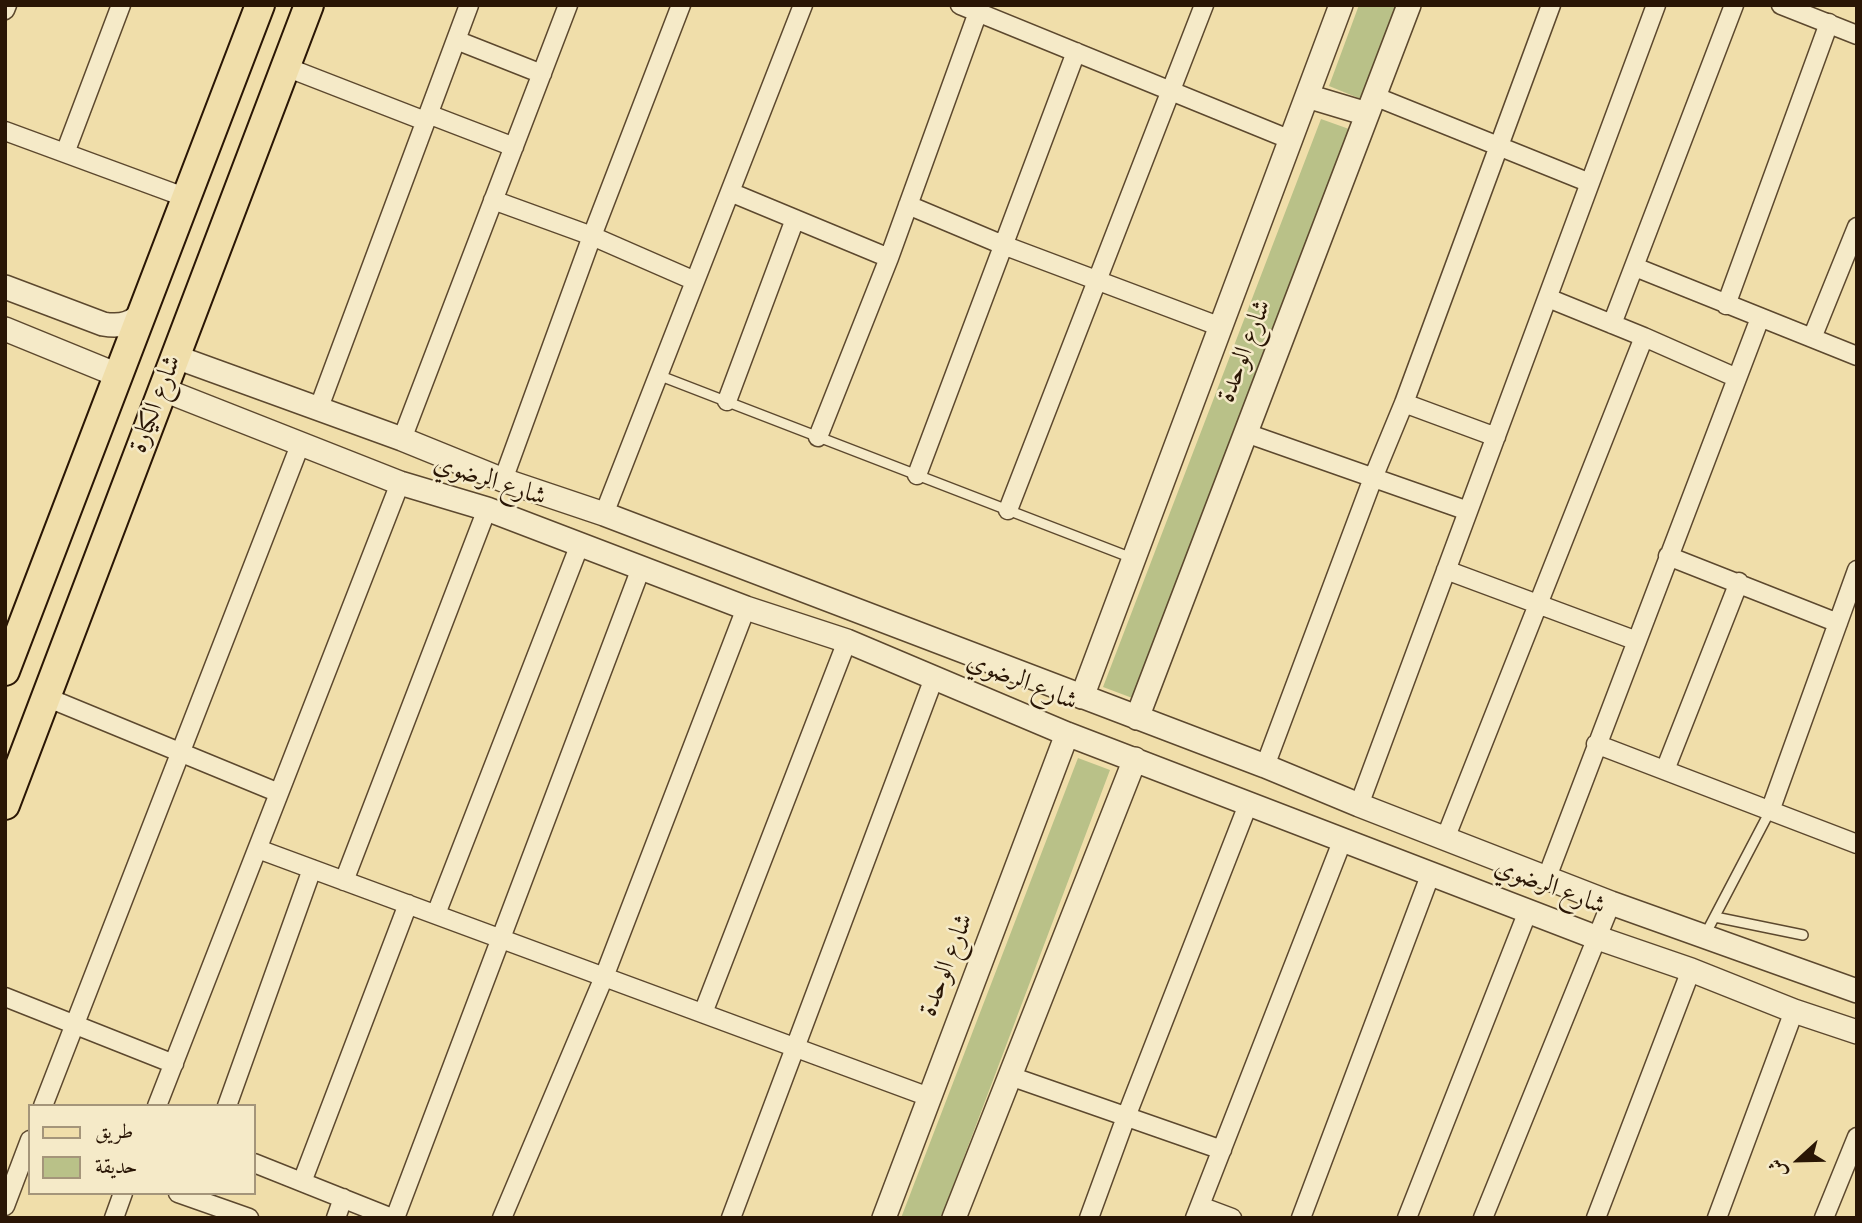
<!DOCTYPE html>
<meta charset="utf-8">
<style>
body{margin:0}
#map{position:relative;width:1862px;height:1223px;overflow:hidden;background:#f0deaa;font-family:"Sorts Mill Goudy",Amiri,serif}
canvas{display:block}
.frame{position:absolute;inset:0;border:7px solid #2a1605;pointer-events:none}
.legend{position:absolute;left:28px;top:1104px;width:228px;height:91px;box-sizing:border-box;background:#f5eac8;border:2px solid #a4957a;margin:0;padding:9px 12px;list-style:none;font-size:21px;color:#2a1605}
.legend li{display:flex;align-items:center;gap:14px;height:35px}
.legend b{width:35px;border:2px solid #a4957a}
.north{position:absolute;left:1764px;top:1125px;width:70px;height:70px;-webkit-text-stroke:5px #f5eac8;paint-order:stroke;rotate:248deg;font-size:19px;font-weight:700;line-height:28px;text-align:center;color:#2a1605}
.north::after{content:'';display:block;margin:auto;width:24px;height:32px;background:#2a1605;clip-path:polygon(50% 0,100% 100%,50% 72%,0 100%)}
</style>
<div id="map">
<canvas width="1862" height="1223"></canvas>
<div class="frame"></div>
<ul class="legend">
<li><b style="height:9px;background:#f0deaa"></b>طريق</li>
<li><b style="height:19px;background:#b9c188"></b>حديقة</li>
</ul>
<div class="north">ش</div>
</div>
<script>
const g = document.querySelector('canvas').getContext('2d');
g.lineJoin = 'round';
function paint(path, color) { g.fillStyle = color; g.fill(path, 'evenodd'); }
function trace(path, color, width, dash) { g.strokeStyle = color; g.lineWidth = width; g.lineCap = dash ? 'butt' : 'round'; g.setLineDash(dash || []); g.stroke(path); }
function drawText(font, color, halo, rows, align = 'center') {
  g.font = font + ' "Sorts Mill Goudy",Amiri,serif'; g.lineWidth = 5; g.setLineDash([]); g.textBaseline = 'middle'; g.strokeStyle = halo; g.fillStyle = color; for (const [text, x, y, turn = 0] of rows) {
    g.save(); g.translate(x, y); g.rotate((+turn || 0) * Math.PI / 180); g.textAlign = isNaN(turn) ? turn : align; if (halo) g.strokeText(text, 0, 0); g.fillText(text, 0, 0); g.restore();
  }
}
paint(new Path2D(`
 M1359,5h39l-37,94 -32,-13z
 M1321,119l28,10 -214,570 -32,-12z
 M1078,758l32,12 -169,448h-40z`), '#b9c188');
const service = new Path2D(`
 M658,375l474,183
 M1715,917l88,18
 M1705,935l65,-124`);
const minor = new Path2D(`
 M960,5l331,135
 M1781,5l76,30
 M5,10l2,-5
 M456,40l86,34
 M286,67l139,54
 M1374,96l216,87
 M428,114l86,33
 M5,131l182,67
 M65,153l56,-148
 M730,192l159,66
 M493,200l99,36 103,45
 M908,205l95,40 218,82
 M1635,267l222,89
 M1548,298l96,39 93,41
 M1726,305l103,-282
 M1612,324l122,-319
 M1812,338l45,-111
 M727,401l68,-182
 M1404,403l92,34
 M318,410l151,-405
 M1246,433l222,78
 M818,437l71,-179 89,-246
 M402,439l166,-434
 M917,475l159,-423
 M503,480l89,-244 89,-231
 M1008,510l196,-505
 M604,514l199,-509
 M1668,556l170,67
 M1446,570l191,71
 M46,697l233,96
 M1596,744l261,100
 M1265,766l108,-288 31,-75 147,-398
 M1665,770l74,-188
 M1359,805l297,-800
 M1770,811l87,-241
 M1445,839l199,-502
 M258,849l671,248
 M1547,877l213,-559
 M344,881l143,-372
 M436,914l144,-370
 M5,997l169,67
 M703,1013l144,-372
 M1010,1076l212,74
 M43,1106l257,-661
 M157,1106l243,-623
 M227,1106l85,-237
 M254,1163l138,55
 M302,1182l106,-278
 M178,1193l71,25
 M5,1206l25,-66
 M1200,1206l32,12
 M114,1218l9,-25
 M336,1218l7,-20
 M395,1218l246,-650
 M502,1218l102,-241 142,-369
 M731,1218l203,-540
 M1089,1218l37,-101 123,-315
 M1195,1218l148,-379
 M1301,1218l130,-345
 M1407,1218l121,-307
 M1483,1218l128,-315
 M1596,1218l95,-248
 M1717,1218l77,-207
 M1824,1218l33,-81`);
const tertiary = new Path2D(`
 M1307,96l60,18
 M5,287l98,37c18,3 31,0 42,-15
 M5,329l115,47
 M176,357l226,82 101,41 101,34 661,252 94,39 252,98 246,88
 M164,390l236,93 87,26 259,99 101,33 220,93 528,203 96,33 103,41 63,21
 M1082,697l259,-692
 M1137,718l272,-713
 M884,1218l183,-484
 M954,1218l181,-459`);
const primary = new Path2D(`
 M5,671l255,-666
 M5,805l304,-800`);
trace(service, '#5c482e', 12);
trace(minor, '#5c482e', 21);
trace(tertiary, '#5c482e', 26);
trace(primary, '#2a1605', 32);
trace(service, '#f5eac8', 9);
trace(minor, '#f5eac8', 18);
trace(tertiary, '#f5eac8', 23);
trace(primary, '#f0deaa', 28);
drawText('26px', '#2a1605', '#f5eac8', [
 ["شارع الوحدة",1247,352,-69],
 ["شارع الكيارة",158,405,-69],
 ["شارع الرضوي",489,483,18],
 ["شارع الرضوي",1021,684,22],
 ["شارع الرضوي",1549,889,21],
 ["شارع الوحدة",949,966,-69]
]);
</script>
